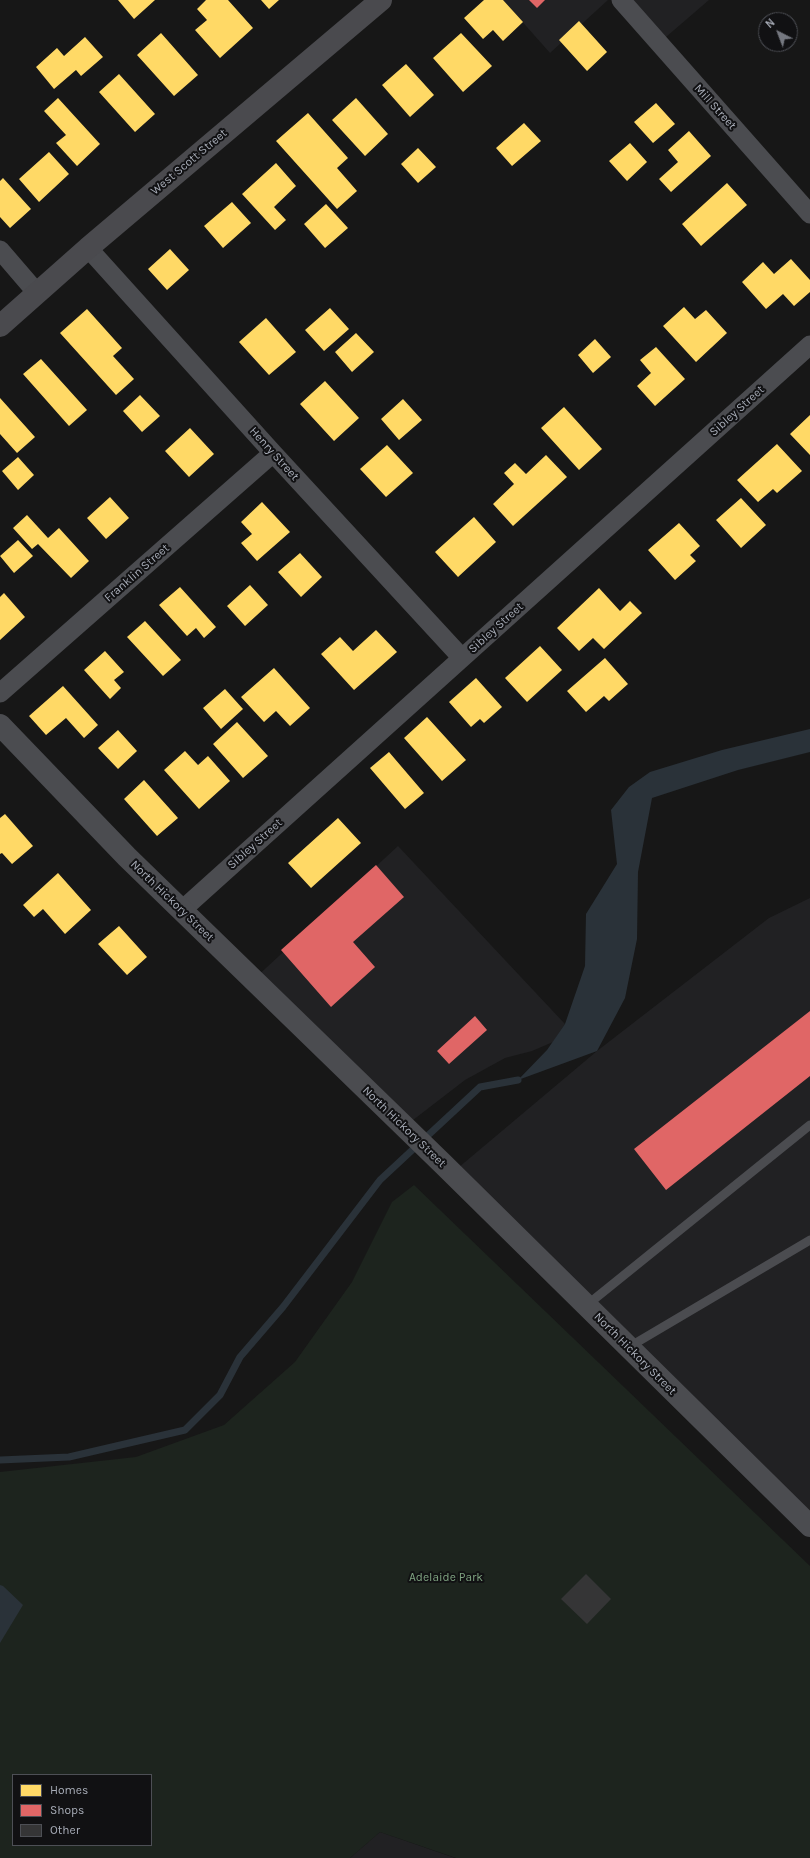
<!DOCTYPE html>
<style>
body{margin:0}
#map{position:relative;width:810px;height:1858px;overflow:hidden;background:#171717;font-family:Karla,sans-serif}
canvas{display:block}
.legend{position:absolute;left:12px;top:1774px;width:140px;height:72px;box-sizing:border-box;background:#111113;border:1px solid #4d4f55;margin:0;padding:5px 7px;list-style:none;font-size:12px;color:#a8adb8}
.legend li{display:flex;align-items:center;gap:8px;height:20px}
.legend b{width:20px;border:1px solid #4d4f55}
.north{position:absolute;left:758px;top:12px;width:40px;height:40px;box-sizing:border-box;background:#111113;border:1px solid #4d4f55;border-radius:50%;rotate:318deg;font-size:11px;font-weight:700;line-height:16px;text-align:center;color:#a8adb8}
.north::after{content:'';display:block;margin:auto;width:14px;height:18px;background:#757880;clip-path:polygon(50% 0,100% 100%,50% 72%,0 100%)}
</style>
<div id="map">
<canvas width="810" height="1858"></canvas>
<ul class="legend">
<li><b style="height:11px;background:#ffd966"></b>Homes</li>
<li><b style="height:11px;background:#e06666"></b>Shops</li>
<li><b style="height:11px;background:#353536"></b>Other</li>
</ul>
<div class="north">N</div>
</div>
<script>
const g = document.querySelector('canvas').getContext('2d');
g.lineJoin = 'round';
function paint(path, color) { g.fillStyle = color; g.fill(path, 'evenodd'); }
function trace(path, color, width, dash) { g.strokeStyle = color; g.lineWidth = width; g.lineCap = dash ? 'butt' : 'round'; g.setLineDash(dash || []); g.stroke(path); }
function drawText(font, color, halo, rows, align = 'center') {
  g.font = font + ' Karla,sans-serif'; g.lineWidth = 4; g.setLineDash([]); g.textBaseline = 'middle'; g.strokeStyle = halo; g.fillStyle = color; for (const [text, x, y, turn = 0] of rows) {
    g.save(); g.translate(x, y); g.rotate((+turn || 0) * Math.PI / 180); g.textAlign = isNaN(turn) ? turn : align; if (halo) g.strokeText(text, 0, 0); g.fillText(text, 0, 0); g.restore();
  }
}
paint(new Path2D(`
 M503,0h105l-58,53z
 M621,0h88l-50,43z
 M398,846l167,178 -12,18 -21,9 -27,7 -40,22 -61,47 -151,-147z
 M810,898v628l-358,-353 145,-122 172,-133z
 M380,1832l75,26h-105z`), '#212123');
paint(new Path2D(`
 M414,1185l396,381v292h-354l-76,-26 -30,26h-350v-386l136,-15 88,-32 71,-63 57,-80 40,-80zM13,1775h138v70h-138z`), '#1d241e');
paint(new Path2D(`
 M810,729v23l-72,18 -86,28 -14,74 -1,67 -12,59 -28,53 -79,29 29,-30 18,-26 20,-58 1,-52 31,-50 -6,-54 18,-23 21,-15 72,-22z
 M0,1585l3,1 20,19 -23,38z`), '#2a3239');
paint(new Path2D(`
 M118,0h37l-21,19z
 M206,0h22l25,28 -33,30 -25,-28 12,-10 -10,-11z
 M261,0h18l-10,9z
 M484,0h19l20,22 -20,19 -10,-11 -10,9 -19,-21z
 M579,21l28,31 -20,19 -28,-31z
 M161,33l37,42 -24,21 -37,-41z
 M461,33l31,33 -29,26 -30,-34z
 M85,37l18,20 -22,19 -5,-6 -22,19 -18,-22 21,-19 7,8z
 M406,64l28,31 -24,22 -28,-32z
 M119,74l36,40 -20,18 -36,-40z
 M58,98l42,46 -23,22 -21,-23 10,-8 -22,-24z
 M356,98l32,36 -23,22 -33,-36z
 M656,103l19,21 -22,19 -19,-21z
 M308,113l40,45 -11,10 20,23 -20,18 -61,-68z
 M524,123l17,18 -29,25 -16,-18z
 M689,131l22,25 -40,36 -12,-13 19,-17 -10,-12z
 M630,143l17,19 -20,19 -18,-20z
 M418,148l18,19 -18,16 -17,-19z
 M49,152l20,22 -30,28 -20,-23z
 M276,163l20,23 -22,21 12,13 -11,10 -33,-36z
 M3,178l28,31 -21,19 -10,-11v-36z
 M727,183l20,22 -46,41 -19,-22z
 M232,202l19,21 -28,25 -19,-22z
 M326,204l22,24 -23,20 -21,-24z
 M170,249l19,21 -22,20 -19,-21z
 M791,259l19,21v12l-16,14 -11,-12 -17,15 -24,-27 21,-20 11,12z
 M684,307l11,12 11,-9 21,23 -31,29 -33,-36z
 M330,308l19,21 -25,22 -19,-21z
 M87,309l35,39 -9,8 21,23 -18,16 -56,-62z
 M266,318l30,34 -27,23 -30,-33z
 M356,333l18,19 -22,20 -17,-20z
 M595,339l16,18 -18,16 -15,-18z
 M656,347l29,32 -30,27 -18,-20 14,-13 -11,-13z
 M41,359l46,51 -18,16 -46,-52z
 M325,381l34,37 -25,23 -34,-37z
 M140,395l20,21 -18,16 -19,-21z
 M0,398l35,39 -18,16 -17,-19z
 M403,399l19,21 -23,20 -18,-21z
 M564,407l38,42 -23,21 -38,-42z
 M810,415v40l-20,-21z
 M190,428l24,26 -25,23 -24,-26z
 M777,444l25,27 -25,22 -4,-4 -15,13 -21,-22z
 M387,445l26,28 -27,24 -26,-28z
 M546,455l21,22 -54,49 -20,-22 21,-20 -10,-11 11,-10 11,11z
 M18,457l16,18 -16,15 -16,-19z
 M110,497l19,21 -23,21 -19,-21z
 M741,498l25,27 -25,23 -25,-28z
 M262,502l28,30 -33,29 -16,-18 11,-9 -11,-12z
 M27,515l21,23 11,-10 30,33 -18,17 -33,-34 -6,5 -19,-21z
 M474,517l22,25 -38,35 -23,-25z
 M679,523l21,23 -10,9 6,6 -21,19 -27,-30z
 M18,540l15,16 -19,17 -14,-17z
 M300,553l22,24 -21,20 -23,-25z
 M250,585l18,20 -23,21 -18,-20z
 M180,587l36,40 -12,11 -8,-10 -9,8 -28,-31z
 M599,588l21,23 10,-10 12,12 -38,36 -11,-11 -14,13 -22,-23z
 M4,593l21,24 -25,23v-43z
 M145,621l36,39 -18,16 -36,-39z
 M376,630l21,22 -43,38 -33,-36 19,-17 13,14z
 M540,646l22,24 -35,32 -22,-24z
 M105,651l19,21 -10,8 7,8 -11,11 -26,-29z
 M605,658l23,26 -19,17 -5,-5 -18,16 -19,-21z
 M274,668l36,40 -20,18 -14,-15 -12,11 -23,-25z
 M476,678l26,29 -18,16 -4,-4 -9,8 -22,-25z
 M63,686l35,39 -14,13 -18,-20 -20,17 -17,-19z
 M225,689l18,20 -22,20 -18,-21z
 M427,717l39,43 -24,21 -38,-43z
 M237,722l31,34 -25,22 -30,-34z
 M118,730l19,21 -19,18 -20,-21z
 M185,751l13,14 10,-9 22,25 -31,28 -35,-39z
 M389,752l35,41 -19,16 -35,-41z
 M144,780l34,38 -21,18 -33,-37z
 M5,814l28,32 -21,18 -10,-11 -2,1v-36z
 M338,818l23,25 -50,45 -23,-25z
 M58,873l33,37 -26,24 -22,-25 -9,8 -11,-12z
 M119,926l28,31 -20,18 -29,-31z`), '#ffd966');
paint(new Path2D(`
 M529,0h16l-8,8z
 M376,865l28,32 -51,45 22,25 -44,40 -50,-57z
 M810,1011v65l-144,114 -32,-41z
 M475,1016l12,14 -38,34 -12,-13z`), '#e06666');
trace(new Path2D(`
 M0,1460l69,-3 116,-27 35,-35 20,-38 43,-50 97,-127 100,-93 38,-7`), '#2a3239', 7);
paint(new Path2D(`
 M586,1574l25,25 -24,25 -26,-25z`), '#353536');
trace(new Path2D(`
 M587,1305l223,-180
 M629,1347l181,-107`), '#4b4c50', 9);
trace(new Path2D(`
 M621,0l189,214
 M88,248l185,205 189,205
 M0,250l37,43
 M0,693l273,-240
 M182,910l628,-565`), '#4b4c50', 19);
trace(new Path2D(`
 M0,725l127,132 316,307 367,362`), '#4b4c50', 22);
trace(new Path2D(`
 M0,326l88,-78 293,-248`), '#4a4a4e', 22);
drawText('12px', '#a8adb8', '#111113', [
 ["Mill Street",715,107,48],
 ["West Scott Street",189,162,-40],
 ["Sibley Street",737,411,-42],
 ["Henry Street",274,454,48],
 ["Franklin Street",137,573,-41],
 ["Sibley Street",496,628,-42],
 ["Sibley Street",255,844,-42],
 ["North Hickory Street",172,901,44],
 ["North Hickory Street",404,1127,44],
 ["North Hickory Street",635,1354,45]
]);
drawText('12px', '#7fa381', '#111113', [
 ["Adelaide Park",446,1578]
]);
</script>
